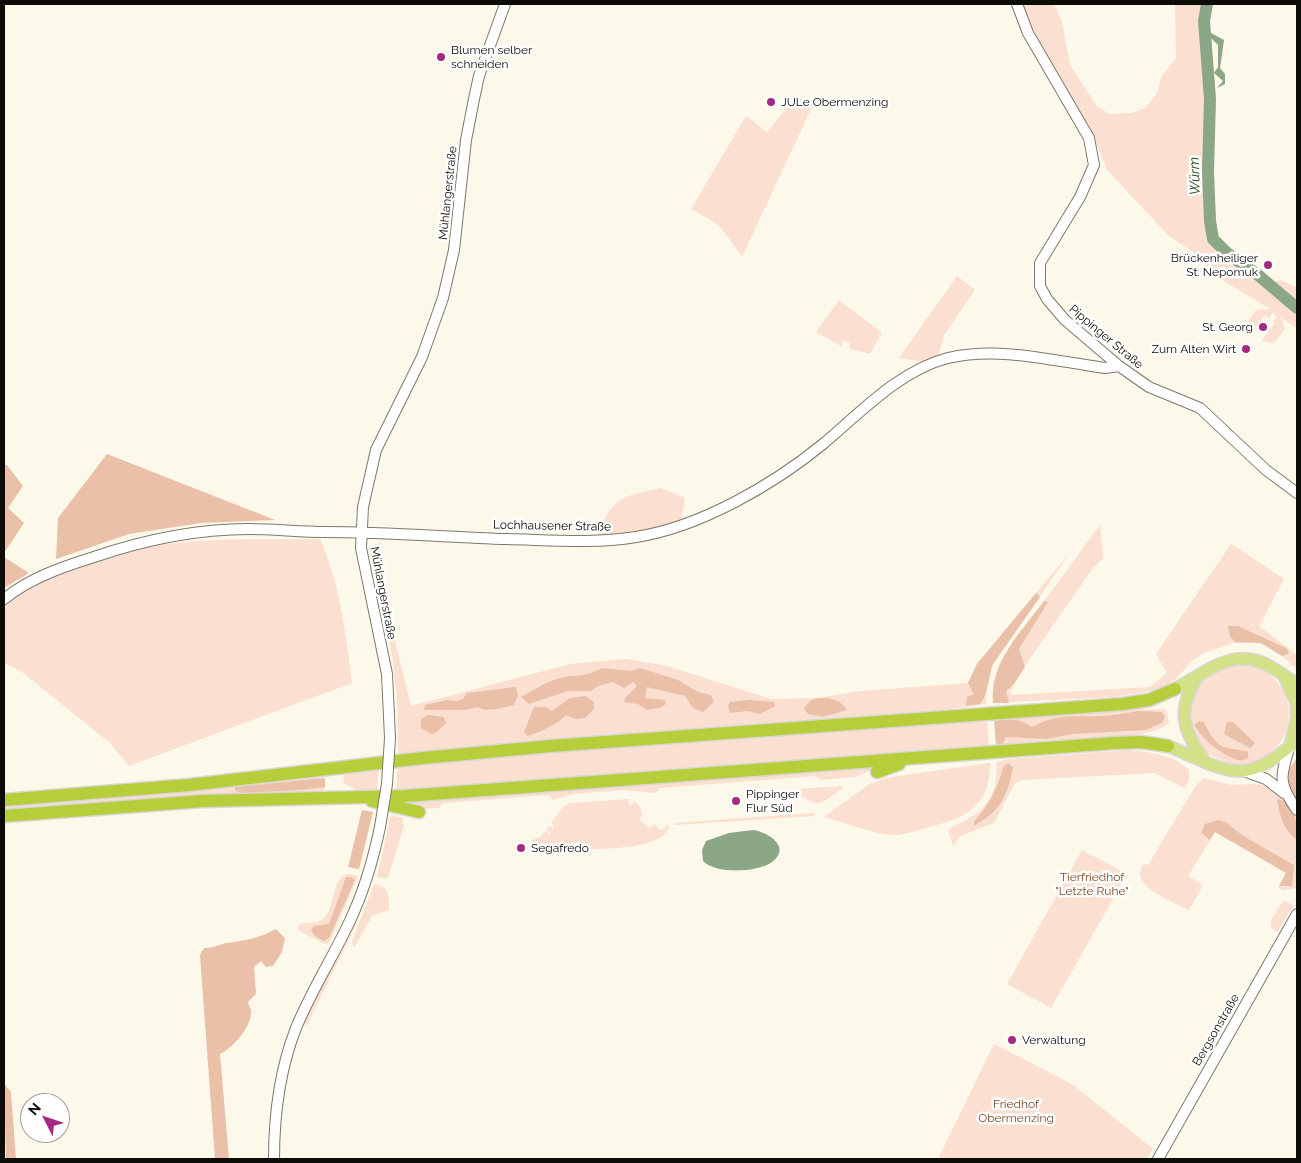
<!DOCTYPE html>
<meta charset="utf-8">
<style>
body{margin:0}
#map{position:relative;width:1301px;height:1163px;overflow:hidden;background:#fcf8ea;font-family:Raleway,sans-serif}
canvas{display:block}
.frame{position:absolute;inset:0;border:5px solid #0d0c07;pointer-events:none}
.north{position:absolute;left:20px;top:1093px;width:50px;height:50px;box-sizing:border-box;background:#fff;border:1px solid #9e9e9c;border-radius:50%;rotate:311deg;font-size:14px;font-weight:700;line-height:20px;text-align:center;color:#0d0c07}
.north::after{content:'';display:block;margin:auto;width:18px;height:22px;background:#a52a7f;clip-path:polygon(50% 0,100% 100%,50% 72%,0 100%)}
</style>
<div id="map">
<canvas width="1301" height="1163"></canvas>
<div class="frame"></div>
<div class="north">N</div>
</div>
<script>
const g = document.querySelector('canvas').getContext('2d');
g.lineJoin = 'round';
function paint(path, color) { g.fillStyle = color; g.fill(path, 'evenodd'); }
function trace(path, color, width, dash) { g.strokeStyle = color; g.lineWidth = width; g.lineCap = dash ? 'butt' : 'round'; g.setLineDash(dash || []); g.stroke(path); }
function drawText(font, color, halo, rows, align = 'center') {
  g.font = font + ' Raleway,sans-serif'; g.lineWidth = 5; g.setLineDash([]); g.textBaseline = 'middle'; g.strokeStyle = halo; g.fillStyle = color; for (const [text, x, y, turn = 0] of rows) {
    g.save(); g.translate(x, y); g.rotate((+turn || 0) * Math.PI / 180); g.textAlign = isNaN(turn) ? turn : align; if (halo) g.strokeText(text, 0, 0); g.fillText(text, 0, 0); g.restore();
  }
}
paint(new Path2D(`
 M1021,4h33l8,18 8,43 27,42 13,7 22,-1 13,-5 11,-13 6,-19 14,-18 -1,-54h33l-4,19 6,60 2,84 -2,52 16,34 48,29 6,-2 17,7v42l-16,-12 4,12 -10,13 -6,1 -7,-3 13,-17 -2,-2 4,-4 -4,-4 -4,5 -4,-3 -13,17 -3,-3 -1,-8 8,-11 14,-1 -56,-34 -22,-24 -22,-14 -63,-67 -11,-28 -60,-107z
 M798,95l13,14 -69,148 -23,-32 -28,-16 55,-93 21,16z
 M957,276l18,14 -31,45 -6,22 -13,5 -26,-4z
 M839,300l43,33 -12,21 -20,-5v-6l-7,-2 -2,5 -25,-14z
 M660,488l25,10 -4,22 -18,8 -66,9c13,-39 26,-41 63,-49z
 M1100,525l3,33 -13,14 -72,104 -8,17 3,2 137,-8 17,-14 -11,-19 75,-110 53,35 -25,47 38,29v14l-20,-17 -16,-9h-28l-29,10 -11,7 -18,20 -18,10 -45,7 -119,6v-20l8,-23z
 M320,539c20,46 26,95 32,144l-223,83 -19,-23 -88,-71 -18,-9v-58c37,-28 109,-53 156,-60 52,-8 107,-5 160,-6z
 M381,542l-4,25 34,139 159,-42 56,-5 41,7 104,33 46,-1 44,-7 107,-8 9,-19 92,-110 -76,110 -7,25v15l-59,8 -529,42 -1,-57 -5,-43 -20,-98 2,-10z
 M1189 714a50 50 0 1 1 100 0a50 50 0 1 1-100 0Z
 M1143,707l1,3 20,-1 3,3 2,10c-15,21 -143,22 -173,23l10,-27z
 M987,719l2,28 -593,45 2,-28z
 M1128,750c21,2 46,5 61,20v10l-4,8 -31,-15 -133,7 -6,3 -21,40 -34,13 -7,10 -5,-17c32,-14 52,-29 48,-67l13,-3z
 M990,763c0,46 -27,56 -65,65 -10,3 -21,7 -30,7 -21,0 -50,-13 -71,-18l44,-32 17,-7z
 M379,766l-2,24 -19,1 -13,-7 -2,-5 3,-8z
 M872,767l2,2 -18,8 -36,3 -4,-4 -156,12 -4,5 -33,-3 -50,4 -20,6 -5,-5 -105,8 -4,5 -19,1 -19,-8z
 M324,774l1,13 -4,7 -317,18v-9z
 M1203,778l28,7 26,-1 17,4 5,4 18,24v72l-13,2 -6,-2 1,-2 6,1 8,-23 -51,-29 -15,-12 -26,10 9,7 -22,36 15,9 -14,25c-15,-8 -62,-24 -45,-46l4,1 47,-78z
 M842,786l1,2c-22,15 -24,23 -47,3l1,-2z
 M629,799l-1,5 4,1 2,-4 5,4 4,10 -4,5 11,8 4,-4 6,6 2,-2 2,2 3,-7 2,4c-7,23 -65,21 -86,23l-1,-8 -10,1v8h-23l-1,-7 -16,3v-7l7,-2 7,-7 3,4 2,-2 -5,-3 3,-4 4,3 1,-3 -3,-3 12,-16 7,-4z
 M814,813v3l-139,9v-2z
 M391,815l11,3 2,8 -15,49 -3,4 -9,-2z
 M1082,850l45,24 -76,134 -44,-24z
 M347,874l11,2 -29,67 -5,1 -24,-13 -2,-2 1,-5c7,-2 17,0 24,-5 13,-10 7,-39 24,-45z
 M370,884l-17,47 -46,94h-2v-6z
 M374,884c16,3 15,11 15,26l-17,6 -18,32 -2,-6z
 M1283,901l11,4 -17,27 -6,-4v-8z
 M994,1044l78,40 81,65 -6,10h-209z`), '#fbdfd0');
paint(new Path2D(`
 M107,454l168,66 -74,3 -72,11 -73,25 2,-41z
 M4,465h3l16,21 -15,22 16,15 -20,30z
 M4,557l25,16 -25,15z
 M1036,593l4,4 -47,67c-5,13 -4,29 -13,40l-14,2 1,-9 7,-3 -6,-11 9,-19z
 M1044,601l4,1 -29,47 6,18 -11,17 -8,7 3,12h-16c-3,-41 28,-71 51,-102z
 M1228,626h10l48,22 3,5 -7,3 -21,-13 -25,-1 -6,-5z
 M602,668l29,3 9,-3 38,12 20,12 13,3 3,7 -11,10 -10,-4 -8,-12 -38,-9 -2,11 20,2 1,4 -6,4 -14,2 -8,-6 -14,-2 1,-4 12,-12 -4,-4 -9,6 -11,-6 -15,4 -8,5h-22l-39,13 -8,-7c13,-7 28,-17 43,-20 15,-2 25,-1 38,-9z
 M516,687l2,9 -4,9 -17,4 -13,1 -7,-3 -10,3h-43l1,-5 22,-5 10,1 6,-2 4,-6z
 M585,696l9,6v7l-9,9 -10,1 -9,-4c-8,9 -27,18 -39,21l-3,-4 10,-25h12l6,4 18,-13z
 M829,698l11,4 7,8 -24,7 -15,-3 -4,-5c6,-12 13,-11 25,-11z
 M750,700l24,2 1,4 -15,8 -12,-3 -18,2 -2,-7 2,-4z
 M1138,711l23,1 4,4 -2,6 -17,8 -74,4 -25,5 -41,-2 -4,8h-6l-2,-26c14,-1 26,0 38,8 24,-14 44,-10 71,-11 12,-1 24,-3 35,-5z
 M428,715l16,2 2,6 -9,9 -6,2 -10,-6v-9z
 M1199,721l5,1c4,9 10,21 20,25 7,3 16,2 24,5v6l-7,3c-21,-7 -35,-18 -47,-36z
 M1227,722h6l22,21 -5,5 -26,-14z
 M1297,758v46c-12,-18 -15,-28 0,-46z
 M1008,763l5,4c-6,31 -12,43 -39,59v-4c15,-18 24,-33 29,-55z
 M325,778v9l-24,3 -58,3 -8,-2v-4z
 M1278,799c19,6 19,25 19,41 -14,-11 -16,-22 -20,-39z
 M362,810l11,2 -14,57 -11,-2z
 M1218,820l9,3 15,12 52,30 -2,21h-13l7,-13 -71,-41 -5,8 -9,-7 4,-9z
 M346,877h5l4,3 -26,58 -5,3 -9,-5 -4,-6 3,-4 15,-2z
 M276,929l9,9 -3,14 -9,14 -7,1 -5,-6 -7,6 2,27 -8,8c0,3 2,5 3,8 2,15 -18,38 -31,44l9,105h-14l-15,-204 4,-7c10,0 14,-3 22,-5 18,-2 34,-5 50,-14z
 M4,1084l7,8 5,67h-10z`), '#eac0a8');
paint(new Path2D(`
 M1209,32l15,8 -4,28 5,6v10l-8,4 6,-7 -9,-8 4,-6v-22l-9,-9z
 M753,830c15,2 39,17 19,32 -15,11 -57,12 -69,-1l-1,-11 4,-9 23,-8z`), '#8ba785');
trace(new Path2D(`
 M1207,4l-3,17 6,78 -2,72 2,50 3,18 14,14 31,22 39,33`), '#8ba785', 12);
const secondary = new Path2D(`
 M1017,4l11,29 61,105 5,27 -14,32 -40,66v23l7,13 18,21 54,46 30,21 51,21 66,62 31,23
 M4,599c26,-21 58,-32 90,-42 50,-17 102,-28 155,-28 25,0 51,3 76,3 61,0 121,5 182,7 43,1 86,5 129,-2 64,-10 137,-52 187,-93 37,-31 77,-74 125,-86 52,-12 105,3 157,10l14,-2
 M390,738l-3,-64 -26,-126 2,-41 13,-57 46,-93 21,-59 11,-48 12,-110 8,-41 5,-23 26,-72
 M1290,746c-10,30 -12,38 7,64
 M1244,771l22,8 18,14
 M274,1159c0,-44 6,-90 22,-131 15,-36 35,-68 52,-103 15,-31 25,-64 32,-98
 M1158,1159l139,-245`);
const primary = new Path2D(`
 M1197,678c-21,31 -14,55 8,83
 M1285,678l11,24 1,13
 M1175,689c32,-17 59,-44 96,-22 9,5 17,12 26,17
 M1168,746c60,25 75,43 129,-6
 M1290,746l7,-29`);
const highway = new Path2D(`
 M877,772l22,-8
 M4,800l185,-15 234,-27 128,-12 571,-42 27,-4 26,-11
 M372,801l47,11
 M4,816l199,-15 202,-5 709,-53 27,-1 27,4`);
trace(secondary, '#7d796d', 12);
trace(primary, '#d8d8d7', 14);
trace(highway, '#d8d8d7', 15);
trace(secondary, '#fff', 10);
trace(primary, '#d4e189', 11);
trace(highway, '#b8cd3a', 12);
const secondaryBridge = new Path2D(`
 M380,827l7,-43 3,-46`);
trace(secondaryBridge, '#7d796d', 12, []);
trace(secondaryBridge, '#fff', 10);
for (const [x, y, r, color] of [
 [441,57,5,"#a52a7f"],
 [771,102,5,"#a52a7f"],
 [1268,265,5,"#a52a7f"],
 [1263,327,5,"#a52a7f"],
 [1246,349,5,"#a52a7f"],
 [736,801,5,"#a52a7f"],
 [521,848,5,"#a52a7f"],
 [1012,1040,5,"#a52a7f"]
]) { const dot = new Path2D(); dot.arc(x, y, r, 0, 2 * Math.PI); g.fillStyle = color; g.fill(dot); trace(dot, '#fff', 2); }
drawText('12px', '#0d0c07', '#fff', [
 ["Blumen selber",451,50],
 ["schneiden",451,64],
 ["JULe Obermenzing",781,102],
 ["Brückenheiliger",1258,258,"right"],
 ["St. Nepomuk",1258,272,"right"],
 ["St. Georg",1253,327,"right"],
 ["Zum Alten Wirt",1236,349,"right"],
 ["Pippinger",746,794],
 ["Flur Süd",746,808],
 ["Segafredo",531,848],
 ["Verwaltung",1022,1040]
], 'left');
drawText('12px', '#0d0c07', '#fff', [
 ["Mühlangerstraße",448,193,-84],
 ["Pippinger Straße",1106,337,40],
 ["Lochhausener Straße",552,526,1],
 ["Mühlangerstraße",383,593,79],
 ["Bergsonstraße",1216,1030,-60]
]);
drawText('12px', '#7e4726', '#fff', [
 ["Tierfriedhof",1092,877],
 ["\"Letzte Ruhe\"",1092,891],
 ["Friedhof",1016,1104],
 ["Obermenzing",1016,1118]
]);
drawText('italic 14px', '#1d4413', '#fff', [
 ["Würm",1195,176,-92]
]);
</script>
